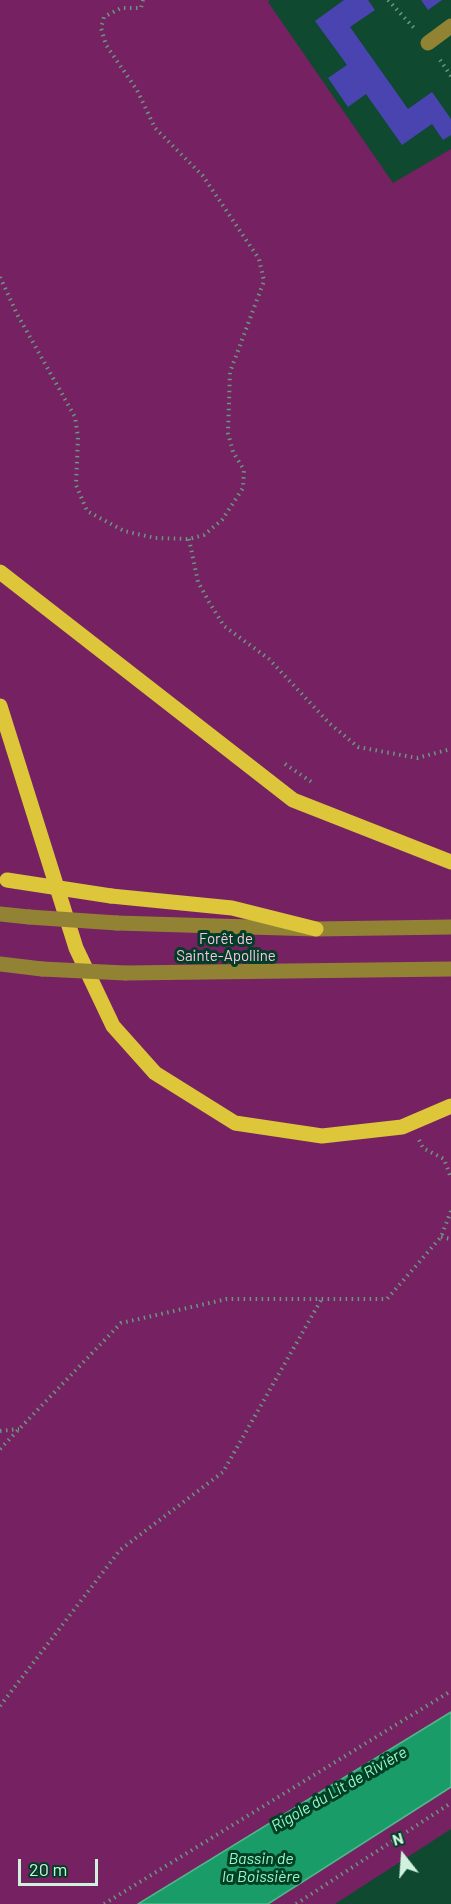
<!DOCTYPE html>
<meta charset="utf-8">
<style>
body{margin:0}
#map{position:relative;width:451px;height:1904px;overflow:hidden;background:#0f4930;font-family:Barlow,sans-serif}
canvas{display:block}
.north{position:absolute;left:373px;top:1826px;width:60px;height:60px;-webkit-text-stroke:4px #003f26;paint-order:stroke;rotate:343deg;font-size:16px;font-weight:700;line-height:24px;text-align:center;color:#cff2de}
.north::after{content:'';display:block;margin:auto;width:21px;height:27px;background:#cff2de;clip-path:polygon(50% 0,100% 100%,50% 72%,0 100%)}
.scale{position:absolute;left:18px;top:1859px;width:80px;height:27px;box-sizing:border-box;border:3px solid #cff2de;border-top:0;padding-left:8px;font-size:18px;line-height:21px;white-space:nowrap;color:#cff2de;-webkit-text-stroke:4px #003f26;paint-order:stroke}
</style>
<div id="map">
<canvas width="451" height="1904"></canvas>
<div class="north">N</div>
<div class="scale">20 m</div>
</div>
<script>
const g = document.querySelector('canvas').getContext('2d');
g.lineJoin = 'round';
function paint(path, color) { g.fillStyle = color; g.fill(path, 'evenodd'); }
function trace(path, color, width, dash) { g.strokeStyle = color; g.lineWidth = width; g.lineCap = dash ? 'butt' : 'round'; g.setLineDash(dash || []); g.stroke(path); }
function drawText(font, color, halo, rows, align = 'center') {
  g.font = font + ' Barlow,sans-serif'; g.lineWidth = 6; g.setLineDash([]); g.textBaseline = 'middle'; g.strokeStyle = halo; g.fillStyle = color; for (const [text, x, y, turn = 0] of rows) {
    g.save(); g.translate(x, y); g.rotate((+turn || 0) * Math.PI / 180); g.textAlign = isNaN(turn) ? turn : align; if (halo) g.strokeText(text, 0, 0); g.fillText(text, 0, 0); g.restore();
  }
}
paint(new Path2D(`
 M0,0h270l-2,2 125,181 58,-34v1563l-313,192h-138z
 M451,1787v42l-116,75h-67z`), '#762161');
const water = new Path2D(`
 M451,1712v75l-183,117h-130z`);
paint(water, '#1a9c68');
trace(water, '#50b68b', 1.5);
paint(new Path2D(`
 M344,0h24l7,10 -25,17 58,82 24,-17 19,27v16l-8,5 -11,-16 -30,21 -36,-51 -18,13 -20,-29 19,-13 -32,-44z
 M421,0h21l-14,10z`), '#4a44b0');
trace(new Path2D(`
 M388,0l26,28
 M440,60l11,16
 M0,277l17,37 58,103 3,20 -2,48 11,26 37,20 31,7 34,1 15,-4 18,-15 21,-32 1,-18 -11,-18 -5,-19 2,-61 34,-91 -5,-22 -56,-83 -48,-48 -18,-38 -31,-45 -5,-17 3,-11 17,-9h20l2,-8
 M189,539l9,43 11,20 15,24 45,33 60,64 29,24 59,11 34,-9
 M285,764l28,19
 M419,1140l4,8 21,11 7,19
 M441,1237l10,2
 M0,1431l19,-2
 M0,1449l121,-126 106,-24h160l54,-62 10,-26
 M0,1706l120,-156 103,-78 98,-172
 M104,1904l347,-213
 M296,1904l155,-101`), '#699881', 4, [1.5, 4.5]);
trace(new Path2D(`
 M428,43l23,-17
 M0,914l29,3
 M117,923l199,6 135,-2
 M0,964l42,5
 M125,973l326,-4`), '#918333', 15);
trace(new Path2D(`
 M0,572l293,228 158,62
 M0,706l76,242 37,78 42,47 80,50 87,13 80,-9 49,-21
 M111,896l121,12 84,21`), '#ddc639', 15);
trace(new Path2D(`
 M29,917l88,6
 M42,969l83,4`), '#918333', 15);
trace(new Path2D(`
 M7,880l104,16`), '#ddc639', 15);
drawText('15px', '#fac2e6', '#003f26', [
 ["Forêt de",226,939],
 ["Sainte-Apolline",226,956]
]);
drawText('italic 16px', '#98f9c6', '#003f26', [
 ["Rigole du Lit de Rivière",339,1789,-30],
 ["Bassin de",261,1859],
 ["la Boissière",261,1877]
]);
</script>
